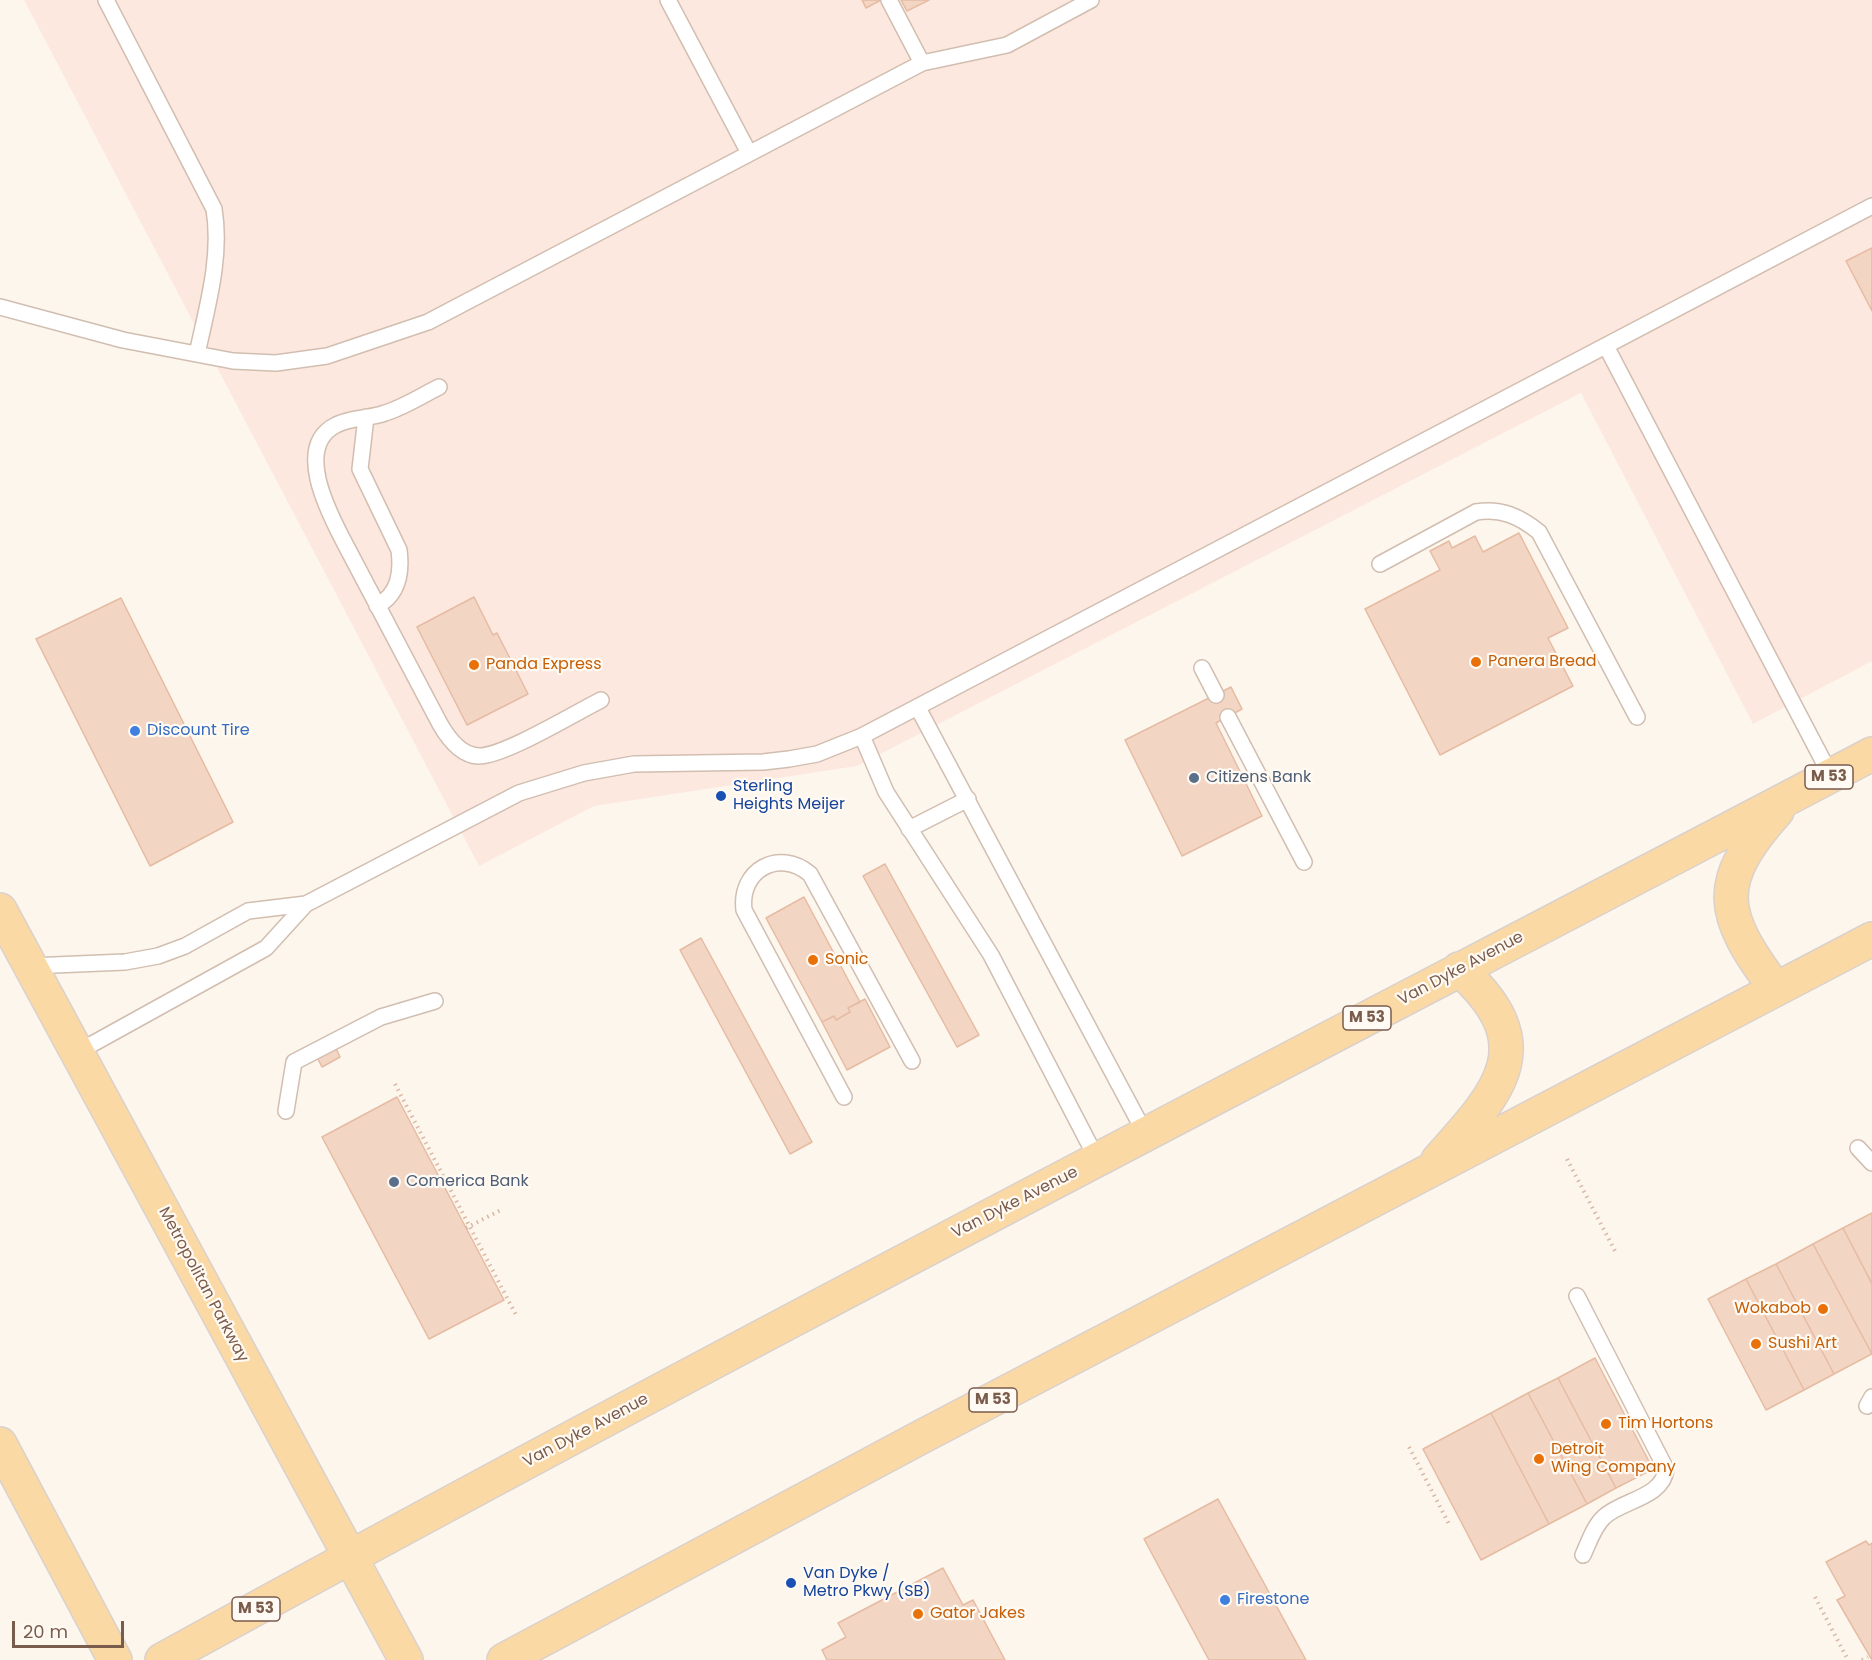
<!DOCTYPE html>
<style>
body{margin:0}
#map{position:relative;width:1872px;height:1660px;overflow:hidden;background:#fdf6ec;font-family:Poppins,sans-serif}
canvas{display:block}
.scale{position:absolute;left:12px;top:1621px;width:112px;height:27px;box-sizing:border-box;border:3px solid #7a5c4d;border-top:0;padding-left:8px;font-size:18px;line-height:21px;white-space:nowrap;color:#7a5c4d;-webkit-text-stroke:4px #fffaf3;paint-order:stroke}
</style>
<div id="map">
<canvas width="1872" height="1660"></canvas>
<div class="scale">20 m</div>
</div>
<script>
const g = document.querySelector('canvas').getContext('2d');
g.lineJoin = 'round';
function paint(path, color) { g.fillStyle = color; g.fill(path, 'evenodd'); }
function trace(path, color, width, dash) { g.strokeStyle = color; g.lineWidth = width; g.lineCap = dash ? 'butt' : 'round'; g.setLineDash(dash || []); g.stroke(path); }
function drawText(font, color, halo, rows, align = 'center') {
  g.font = font + ' Poppins,sans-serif'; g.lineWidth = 4.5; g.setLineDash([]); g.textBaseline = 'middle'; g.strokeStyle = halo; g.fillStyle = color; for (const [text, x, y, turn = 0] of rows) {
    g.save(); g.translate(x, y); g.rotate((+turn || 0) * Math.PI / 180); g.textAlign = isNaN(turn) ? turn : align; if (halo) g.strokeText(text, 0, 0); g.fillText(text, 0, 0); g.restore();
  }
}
paint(new Path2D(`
 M24,0h1848v661l-119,63 -172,-331 -724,373 -263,40 -115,60z`), '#fde8e0');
const building = new Path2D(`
 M862,0h19l-15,8z
 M901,0h28l-22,11z
 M1872,248v63l-26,-50z
 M1519,533l49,95 -20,10 25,48 -133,69 -75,-146 75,-39 -10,-19 19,-10 3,7 23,-12 8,16z
 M474,597l19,38 4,-2 31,61 -61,31 -50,-98z
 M121,598l112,224 -83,44 -114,-227z
 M1231,687l11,22 -26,14 46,93 -80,40 -57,-116z
 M885,864l94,171 -22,12 -94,-171z
 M804,897l56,105 -12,6 2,4 -14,8 -2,-4 -12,6 -56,-104z
 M701,938l111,204 -22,12 -110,-204z
 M865,999l25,48 -43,23 -25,-48 12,-6 2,4 14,-8 -2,-4z
 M334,1044l6,13 -18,10 -7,-14z
 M397,1097l107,203 -75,39 -107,-202z
 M1872,1213v71l-29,-56z
 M1843,1228l29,56v70l-59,-110z
 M1813,1244l59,110 -38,20 -58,-110z
 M1776,1264l58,110 -30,16 -58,-111z
 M1746,1279l58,111 -38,20 -58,-111z
 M1595,1358l58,111 -37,19 -58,-110z
 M1558,1378l58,110 -29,16 -59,-111z
 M1528,1393l59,111 -38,20 -58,-111z
 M1491,1413l58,111 -68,36 -58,-111z
 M1218,1499l88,161h-97l-65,-121z
 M1866,1541l3,4 3,-2v117l-35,-60 8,-4 -19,-34z
 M943,1568l20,37 10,-5 32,60h-178l-5,-10 24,-13 -8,-14z`);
paint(building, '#f3d5c3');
trace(building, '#e6bba3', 1.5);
const lane = new Path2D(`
 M106,0l108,209c8,48 -7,98 -17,145
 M668,0l81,153
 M889,0l33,63
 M0,307l123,33 110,21 43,2 51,-7 101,-34 494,-259 85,-18 84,-45
 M1606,346l225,430
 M439,387c-18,9 -35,20 -54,26 -16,6 -34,4 -49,12 -42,21 -8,86 7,115l97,184c8,14 20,31 38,32 25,1 97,-43 123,-56
 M366,417l-6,52 39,81c3,23 0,44 -22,56
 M1380,564l96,-52c25,-4 43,4 63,20l98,185
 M1202,668l14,27
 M918,708l228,427
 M1228,717l76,145
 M862,736l24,56 105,163 107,206
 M909,829l59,-30
 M30,966l95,-4 33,-6 27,-10 63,-35 58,-7
 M76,1053l190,-105 40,-44 213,-111 65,-20 50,-9 129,-2 26,-3 28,-5 45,-18 1010,-530
 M844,1097l-100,-187c-5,-40 35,-62 66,-36l102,187
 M286,1111l8,-49 87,-45 54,-16
 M1858,1148l14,15
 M1577,1296l89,173c-3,29 -44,31 -62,48 -10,9 -15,25 -21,38
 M1867,1406l5,-9`);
const primary = new Path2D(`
 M0,910l406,750
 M1776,989c-56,-75 -64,-105 1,-178
 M1438,1160c62,-69 106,-115 21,-191
 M0,1444l115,216
 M162,1660c565,-311 1139,-606 1710,-906
 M504,1660l419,-224 949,-497`);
trace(lane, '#d1beb0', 18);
trace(primary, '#dad1cd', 36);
trace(new Path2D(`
 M395,1084l121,231
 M1567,1159l48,92
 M466,1228l35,-18
 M1409,1447l40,77
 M1815,1597l33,63
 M1862,1660l6,-3`), '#d9b8a5', 4, [1.5, 4.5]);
trace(lane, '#fff', 15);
trace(primary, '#fbd9a5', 33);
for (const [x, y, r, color] of [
 [1476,662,6,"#e8710a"],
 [474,665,6,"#e8710a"],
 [135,731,6,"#3f7fe0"],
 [1194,778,6,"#5c6f8a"],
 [721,796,6,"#1a4fb4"],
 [813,960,6,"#e8710a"],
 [394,1182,6,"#5c6f8a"],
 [1823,1309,6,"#e8710a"],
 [1756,1344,6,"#e8710a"],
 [1606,1424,6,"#e8710a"],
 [1539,1459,6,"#e8710a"],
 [791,1583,6,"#1a4fb4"],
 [1225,1600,6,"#3f7fe0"],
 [918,1614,6,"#e8710a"]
]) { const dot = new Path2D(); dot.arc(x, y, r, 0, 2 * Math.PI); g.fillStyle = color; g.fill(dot); trace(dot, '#fffaf3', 2); }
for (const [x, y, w] of [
 [1829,777,48],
 [1367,1018,48],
 [993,1400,48],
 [256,1609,48]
]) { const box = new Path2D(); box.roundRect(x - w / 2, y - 12, w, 24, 4.5); g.fillStyle = '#fffaf3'; g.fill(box); trace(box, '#7a5c4d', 1.5); }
drawText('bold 15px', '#7a5c4d', null, [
 ["M 53",1829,777],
 ["M 53",1367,1018],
 ["M 53",993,1400],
 ["M 53",256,1609]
]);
drawText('16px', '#c56008', '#fffaf3', [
 ["Panera Bread",1488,662],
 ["Panda Express",486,665],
 ["Sonic",825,960],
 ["Wokabob",1811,1309,"right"],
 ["Sushi Art",1768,1344],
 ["Tim Hortons",1618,1424],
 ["Detroit",1551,1450],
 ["Wing Company",1551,1468],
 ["Gator Jakes",930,1614]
], 'left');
drawText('16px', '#366cbe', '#fffaf3', [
 ["Discount Tire",147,731],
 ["Firestone",1237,1600]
], 'left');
drawText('16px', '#4e5e75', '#fffaf3', [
 ["Citizens Bank",1206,778],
 ["Comerica Bank",406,1182]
], 'left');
drawText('16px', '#164399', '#fffaf3', [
 ["Sterling",733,787],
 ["Heights Meijer",733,805],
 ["Van Dyke /",803,1574],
 ["Metro Pkwy (SB)",803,1592]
], 'left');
drawText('16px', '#7a5c4d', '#fffaf3', [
 ["Van Dyke Avenue",1461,969,-28],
 ["Van Dyke Avenue",1015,1203,-27],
 ["Metropolitan Parkway",203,1285,62],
 ["Van Dyke Avenue",586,1431,-28]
]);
</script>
